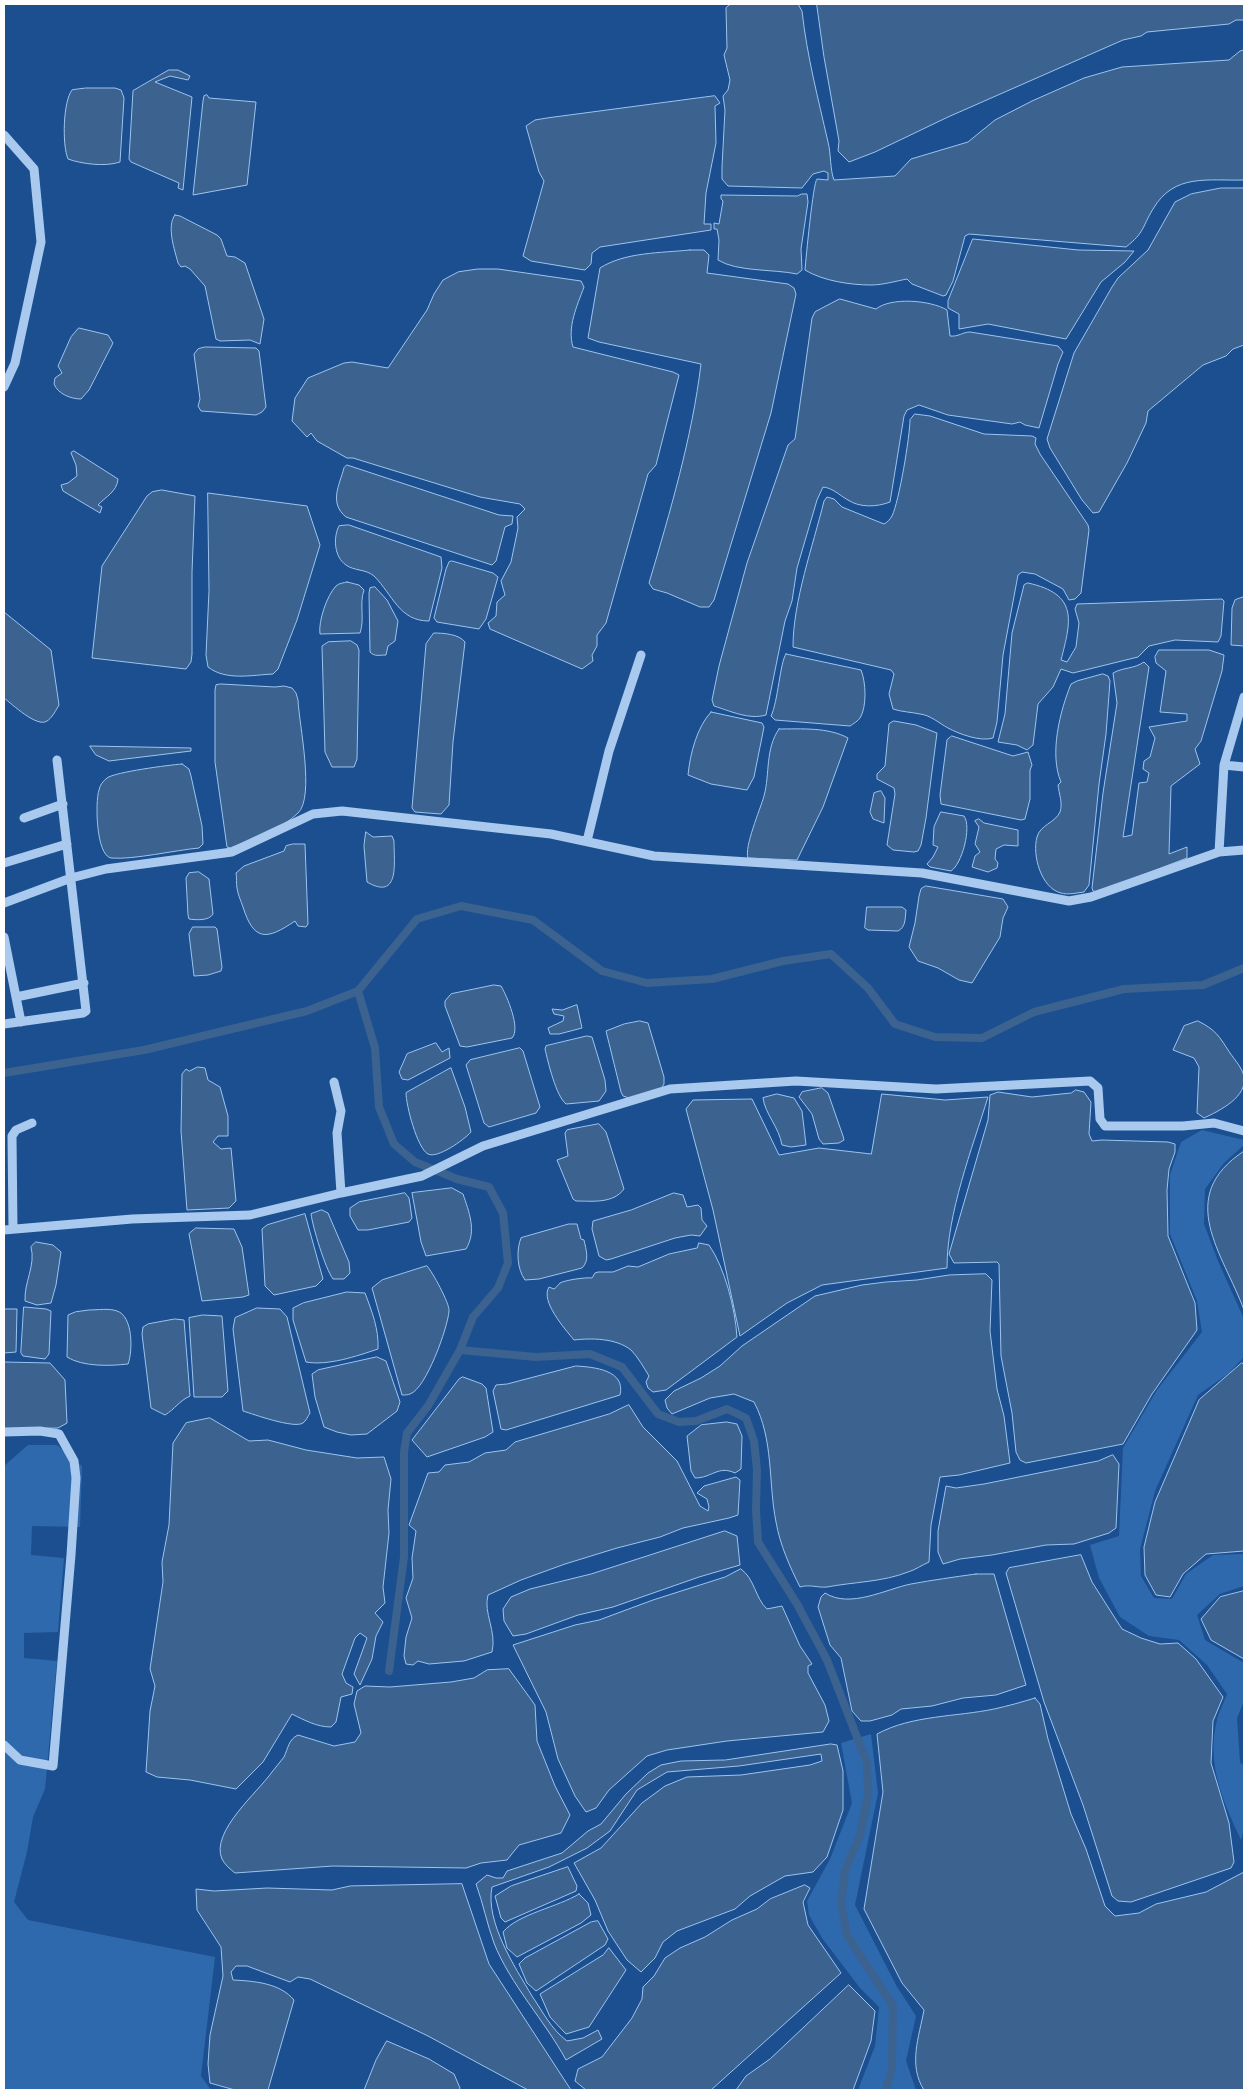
<!DOCTYPE html>
<style>
body{margin:0}
#map{position:relative;width:1248px;height:2094px;overflow:hidden;background:#1b4f8f;font-family:Rubik,sans-serif}
canvas{display:block}
.frame{position:absolute;inset:0;border:5px solid #fff;pointer-events:none}
</style>
<div id="map">
<canvas width="1248" height="2094"></canvas>
<div class="frame"></div>
</div>
<script>
const g = document.querySelector('canvas').getContext('2d');
g.lineJoin = 'round';
function paint(path, color) { g.fillStyle = color; g.fill(path, 'evenodd'); }
function trace(path, color, width, dash) { g.strokeStyle = color; g.lineWidth = width; g.lineCap = dash ? 'butt' : 'round'; g.setLineDash(dash || []); g.stroke(path); }
paint(new Path2D(`
 M1202,1130l42,10v5l-20,18 -19,26 -1,35 14,37 26,58v38l-15,16 -31,22 -43,96 -15,58 1,27 13,22 18,1 14,-25 27,-19 31,-1v32l-24,8 -23,21 8,25 39,23v38l-7,17 3,45 4,2v64l-3,11c-18,-39 -35,-76 -24,-120 2,-9 7,-17 10,-26l-20,-29 -28,-25 -30,-4 -29,-19 -21,-39 -9,-33 29,-9 4,-88 34,-58 45,-58 -5,-31 -27,-67v-59l11,-33z
 M28,1445h29l25,21 -2,61 -48,-1 -1,29 33,3 -6,74 -34,1v25l33,3 -12,128 -12,28 -6,35 -13,50 14,18 187,37 -14,119 10,14h-207v-624z
 M871,1734l7,59 -23,112 41,80 20,31 -10,45 10,29h-58l17,-44 4,-39 -19,-19 -38,-50 -13,-23 -2,-14 23,-42 22,-56 -11,-60z`), '#2e69ad');
const water = new Path2D(`
 M731,4h67l4,7c5,45 16,87 26,131 3,11 2,28 6,38l61,-4 16,-17 57,-17 27,-22 37,-19 52,-23 38,-11 107,-7 11,-9 4,-1v130c-36,1 -70,-7 -91,29 -11,18 -8,23 -27,38l-157,-13 -4,2 -12,45 -7,14 -3,1 -31,-12 -5,-5c-11,2 -24,6 -36,6 -20,0 -48,-4 -66,-15 1,-12 8,-87 12,-91l11,1v-7l-4,-2 -11,3 -11,14 -74,-2 -6,-7v-12l3,-57 -2,-14 5,-6 2,-10 -6,-25 3,-7 -1,-40z
 M817,4h427v16h-8l-7,4 -82,8 -6,4 -18,4 -175,77 -73,35 -26,10 -11,-11 1,-10 -15,-84z
 M169,70h9l12,6 -2,4 -18,-4 -15,6 37,15 -9,93 -5,-2 1,-5 -48,-21 -2,-3 4,-68z
 M86,88h29l6,2 3,8 -4,64c-15,5 -38,2 -52,-3 -6,-14 -5,-58 4,-69z
 M207,95l2,3 47,4 -9,83 -54,10 10,-94 1,-5z
 M715,96l5,7 -5,3 1,37 -10,50 -2,31h7v6l-111,17 -8,6 -1,11 -6,6 -54,-9 -8,-5 21,-75 -5,-9 -13,-46 9,-6 12,-2z
 M1221,188h23v157l-11,4 -7,7 -23,9 -55,46 -2,12 -19,40 -28,49 -6,1 -11,-13 -32,-52 -3,-9 27,-86 38,-66 6,-9 30,-28 27,-48 16,-8z
 M802,194h5l1,8 -7,47 1,21 -5,4c-23,-5 -60,-2 -79,-14l1,-20 -2,-11h-3v-6l5,1 4,-23 -2,-2v-4l76,1z
 M175,215l5,1 37,19 4,4 6,17 8,1 10,6 19,56 -4,25 -10,-4 -30,1 -4,-2 -11,-53 -15,-17 -5,-3 -4,1 -3,-4c-3,-12 -12,-37 -3,-48z
 M973,239l105,11 56,1 -9,11 -24,20 -35,57 -78,-15 -29,5v-15l-11,-6v-7z
 M690,250h14l5,5 -2,18 81,11 6,4 2,6 -25,119 -57,187 -5,7h-9l-33,-14 -14,-4 -4,-6c21,-71 43,-145 52,-219l-102,-22 -11,-4 12,-70c25,-16 61,-15 90,-18z
 M478,269h20l83,12 3,6c-7,19 -17,40 -11,60l100,25 6,3 -23,90 -8,9 -42,149 -9,12v11l-5,9 1,6 -11,8 -92,-40 -2,-6 8,-7 1,-14 8,-7 -4,-14 10,-19 7,-34 -1,-11 8,-8 -5,-5 -40,-7 -127,-39h-6l-30,-17 -6,-8 -4,4 -15,-16 3,-23 13,-20 36,-15 8,-1 36,6 39,-58 7,-16 9,-14 15,-8z
 M840,299l36,10c15,-12 54,-9 71,1l3,26c8,1 13,-4 20,-4l88,14 5,6 -5,12 -19,64 -14,-3 -5,-3 -8,2 -64,-9 -29,-10 -12,5 -3,6 -14,86c-13,5 -30,6 -42,-2 -9,-5 -15,-12 -25,-13l-6,13 -20,68 -5,33 -7,20 -19,94c-17,5 -36,-4 -52,-9l-2,-6 7,-34 28,-103 41,-118 7,-6 17,-121 3,-6z
 M79,328l29,7 5,8 -24,47 -8,9c-10,0 -23,-5 -27,-15l1,-6 7,-5 -4,-7 13,-29z
 M205,347l51,1 3,3 7,56 -4,5 -6,3 -55,-4 -3,-5 2,-7 -6,-45 4,-5z
 M915,414l15,2 54,18 48,2 4,2 -1,6 5,10 48,71 1,5 -8,63 -6,6 -6,1 -6,-11 -28,-15 -13,-2 -4,3 -15,80 -6,67 -4,16c-12,4 -34,-4 -45,-10 -9,-5 -18,-13 -28,-14 -9,-2 -18,-2 -27,-5l-4,-15 5,-20 -3,-4 -98,-23c0,-46 20,-101 31,-146l3,-4 7,2 8,8 37,15 5,2c4,-2 6,-5 8,-8 7,-14 18,-80 18,-96z
 M74,451l44,28c-1,13 -13,18 -20,26l4,2 -2,6 -37,-22 -2,-6 7,-2 9,-7 -1,-11 -5,-12z
 M347,465l152,50 14,1 -1,8 -7,3 -9,34 -4,4 -146,-48c-17,-14 -7,-31 -2,-49z
 M162,490l33,6 -3,76v82l-1,8 -5,7 -94,-11 10,-92 45,-70 5,-4z
 M208,493l99,13 13,39 -23,75 -19,49 -5,5c-21,1 -47,7 -65,-7l-2,-12 3,-64z
 M349,525l92,32 1,11 -13,53c-30,0 -36,-26 -55,-45 -8,-7 -20,-5 -28,-11 -12,-8 -13,-28 -7,-39z
 M452,561l41,12 5,4 -12,42 -7,10 -42,-7 -3,-4 12,-49 3,-7z
 M347,582l12,3 5,5c-5,14 1,29 -4,43l-40,1c-2,-12 7,-39 16,-48 3,-3 8,-3 11,-4z
 M1028,583c51,11 43,38 33,77l6,2 9,-15 3,-24 -4,-14 2,-5 145,-5 2,2 -3,35 -3,6 -43,-2 -26,6 -11,11 -65,16 -12,-4 -8,18 -15,17 -5,41 -6,5 -10,-5 -19,-3 7,-28 7,-81 12,-48z
 M375,587l12,13 11,21 -3,20 -7,5 -2,9c-7,0 -11,2 -16,-3l-1,-59 1,-5z
 M1244,597v49l-13,-1 1,-37 3,-8z
 M4,612l47,38 8,55c-3,5 -7,13 -12,16 -10,7 -35,-17 -43,-23z
 M434,633c9,0 25,1 31,9l-12,100 -4,63 -8,9 -26,-2 -3,-4 14,-164z
 M351,641l6,4 2,5 -2,109 -3,8h-22l-7,-15 -3,-106 6,-4z
 M1159,650h50l15,5 -2,16 -21,70 -6,8 5,15 -29,22 -2,68 18,-7v11l-89,34 -5,-1 -1,-3 11,-95 14,-90 -4,-30c11,-6 21,-4 31,-11l5,5 -26,170 9,-2 7,-52 8,-1 2,-9 -6,-4 1,-8 6,-4 5,-19 -6,-11 38,-6v-7l-27,-2 6,-41 -10,-8 -1,-6z
 M786,654l75,16c5,12 6,37 -1,48 -2,3 -7,6 -10,8l-75,-6 -4,-4c7,-14 9,-54 15,-62z
 M1103,674l5,2 2,5 -4,53 -7,50 -10,101 -5,7c-8,1 -16,3 -23,1 -20,-5 -29,-38 -24,-56 3,-12 18,-14 23,-25 3,-9 -1,-18 -2,-27l3,-3c-12,-28 -1,-71 10,-98l6,-3z
 M221,684l54,3 9,-1 8,2 4,5 2,7c1,24 17,97 0,113 -17,17 -46,26 -68,35l-3,-1 -12,-85v-72l1,-5z
 M711,712l51,11 2,4 -10,50 -7,13 -36,-6 -23,-9c2,-21 9,-48 23,-63z
 M894,721l22,4 21,8 -11,85 -5,27 -3,6 -4,1 -21,-2 -6,-5 8,-51 -1,-6 -17,-9v-5l8,-8 4,-42z
 M779,729c22,0 49,-2 69,9l-25,69 -26,53 -49,-2c-4,-11 12,-48 16,-62 6,-22 1,-47 15,-67z
 M952,736l61,20 15,-4 4,13 -2,5v29l-5,20 -4,1 -80,-16 -1,-9 7,-55z
 M90,746l101,2v3l-82,10 -13,-6z
 M182,764l7,5 2,7 11,50 1,18 -4,4c-23,2 -66,12 -88,10 -15,-3 -16,-56 -12,-68 1,-5 4,-9 8,-12 8,-6 62,-13 75,-14z
 M881,791l4,7 -1,25 -11,-4 -3,-7 4,-19z
 M941,812l23,4c8,11 -2,48 -13,55l-21,-4 -3,-3 6,-7 5,-10 -5,-2 1,-18z
 M979,819l5,4 34,7v16l-14,-1 -8,4 -1,10 3,4 -1,5 -9,4 -16,-5 3,-11 5,-4 -5,-8 4,-17 -4,-6z
 M366,832l7,5 19,-1 2,5c0,22 6,60 -27,41l-3,-36z
 M293,844h12l3,80 -2,3 -8,-1 -3,-5c-28,19 -41,21 -52,-14 -2,-6 -5,-12 -6,-19 -1,-5 0,-10 -1,-15l8,-7 40,-15 2,-5z
 M199,872l10,7 4,35c-4,7 -17,6 -24,5l-1,-4 -2,-37 3,-5z
 M926,886l77,13 5,8 -5,11 -3,19 -28,46 -13,-3 -21,-12 -20,-7 -9,-14 6,-24 4,-27 2,-7z
 M867,907h35l4,3c-1,8 0,17 -8,21l-30,-1 -3,-2z
 M193,927h22l2,2 5,38 -1,4 -13,4 -14,1 -5,-42z
 M494,985l7,1c6,10 20,43 11,52l-45,9 -7,-1 -15,-40v-5l6,-7z
 M577,1005l5,23 -23,6h-9l-2,-6 15,-7 1,-5 -10,-2 -2,-5 10,1z
 M640,1021l8,2 16,54v7l-3,5 -32,9 -6,-2 -2,-4 -15,-61 18,-7z
 M1198,1021c18,9 21,15 32,32 5,7 12,15 14,23 4,21 -25,35 -40,42l-7,-5 2,-46 -5,-9 -21,-8 11,-24z
 M587,1036l5,1 13,43 1,11 -7,10 -33,3c-10,-8 -18,-42 -21,-55l1,-3z
 M436,1043l6,9 7,-4 1,10 -42,22 -6,-1 -3,-7 8,-18z
 M520,1048l3,3 17,56 -4,6 -47,14 -5,-4 -18,-58 4,-5z
 M198,1067l7,1 3,12 12,7 8,29v20h-10l-5,6 8,7 10,-1 5,53 -7,7 -42,2 -6,-79 1,-57 4,-5 3,2z
 M451,1068l14,39 6,25c-7,8 -34,27 -43,22 -11,-6 -22,-49 -22,-61z
 M822,1088l6,5 15,43 1,4 -5,3 -16,1 -4,-5 -7,-25 -13,-17 3,-5z
 M1076,1090l8,2 7,10 -2,32 3,7 10,-1 66,2 7,2v8l-6,17 -2,21 1,46 27,67 2,27 -45,64 -29,50 -97,19 -6,-3 -4,-8 -4,-39 -11,-57 -2,-92 -2,-2 -43,1 -5,-9 39,-134 2,-25 8,-3 34,5 39,-4z
 M777,1094l17,4 8,13 4,34 -15,2 -9,-2c-3,-18 -17,-31 -19,-47z
 M882,1094l63,6 43,-3c-16,52 -41,116 -41,171l-125,17 -35,18 -47,33 -27,-126 -27,-101 7,-9 59,-1 27,56 40,-7 52,6z
 M599,1124l7,8 18,57c-11,15 -32,12 -48,12l-3,-2 -16,-39 11,-4 -3,-23 2,-3z
 M1244,1151v159c-21,-57 -70,-113 0,-159z
 M452,1188l11,6c6,18 14,37 3,55l-40,7 -5,-14 -9,-49z
 M405,1193l4,5 3,20 -3,4 -41,8h-10l-8,-14v-8l9,-6z
 M674,1193l9,2 4,12 11,-2 3,3 1,12 5,6 -7,10 -9,-1 -16,3 -64,21 -5,1 -7,-4 -7,-27 1,-8 38,-11z
 M322,1210l6,3 21,49 1,11 -6,6h-11c-8,-11 -20,-51 -22,-65z
 M305,1214l18,65 -7,7 -42,9 -9,-9 -3,-57 5,-4z
 M569,1224h8l4,15 3,1c2,10 6,20 -2,28l-43,11 -14,1c-8,-11 -9,-30 -4,-42z
 M196,1228l38,1 8,18 7,48 -6,2 -41,4 -13,-67z
 M36,1242l17,3 8,7 -5,33 -5,18 -14,2 -12,-4c-1,-19 11,-36 6,-54z
 M699,1243l10,2c16,23 26,63 28,92l-71,53 -13,2 -5,-4 -2,-6 3,-6c-5,-8 -11,-19 -18,-26 -15,-12 -40,-12 -57,-10 -9,-11 -34,-39 -25,-53l5,2c3,-2 4,-4 6,-6 5,-3 27,-6 32,-5l3,-5 3,-1h15l15,-6 10,1 31,-13 28,-6z
 M427,1266c5,5 23,38 22,45 -1,16 -23,78 -39,83 -2,1 -5,1 -8,1l-30,-107 10,-8z
 M986,1274l6,6 -2,51 7,58 7,27 6,47 -51,12 -19,2 -9,48 -2,37c-7,3 -14,8 -21,10 -25,10 -55,10 -81,15 -9,1 -17,-3 -27,0 -10,-20 -20,-42 -24,-65 -8,-40 -2,-82 -22,-120l-20,-8 -24,4 -38,16 -5,-6 -2,-8 9,-9 27,-13 19,-12 22,-20 73,-50 47,-11 24,-3 31,-2 32,-5z
 M347,1292l18,1c7,19 14,36 13,56 -21,7 -50,17 -72,13l-13,-42v-12l10,-5z
 M24,1307l22,2 5,2 -2,43 -4,5 -22,-3 -2,-3z
 M257,1308l23,1 7,8 23,96c-2,3 -4,8 -7,10 -9,6 -50,-9 -60,-12l-10,-82 2,-11z
 M4,1309h13l-1,43 -12,1z
 M89,1310c9,0 20,-2 28,1 16,5 16,40 11,53 -18,2 -45,3 -61,-7l1,-42 7,-3z
 M203,1315l19,1 6,75 -6,6h-28l-5,-79z
 M175,1319l9,1 6,76c-11,5 -15,13 -25,19l-14,-7 -9,-74 1,-7 5,-3z
 M377,1357l9,4 14,41 -3,9 -30,23 -16,1 -14,-3 -13,-5 -9,-30 -3,-23 6,-4z
 M4,1362l46,1 15,17 2,43 -9,5 -54,1z
 M1242,1363l2,1v187l-38,3 -23,20 -13,23 -14,-2 -11,-20 -1,-28 11,-45 44,-102z
 M576,1366c18,1 50,4 44,29l-114,35 -5,-1 -8,-38 3,-6 11,-1z
 M463,1377l19,7 4,4 7,44 -8,5 -58,20 -15,-17 47,-61z
 M629,1405l14,22 34,34 23,45 8,5 1,-4 -2,-8 -10,-6 7,-7 32,-9 4,3 -2,35 -9,3 -46,10 -23,9 -43,11 -52,16 -44,16 -33,15c-5,18 9,36 4,57l-28,9 -35,3 -11,-3 -5,4 -7,-1 -2,-8 2,-19 6,-19 -6,-20 7,-20 -1,-20 4,-27 -7,-6 19,-52 11,-1 6,-7 24,-3 16,-9 21,-3 9,-8 94,-28z
 M210,1418l39,23 19,-1 38,10 51,8 27,-1 7,22 -3,31 1,23 -6,54 2,16 -10,10 8,9 -7,14 -4,23 -12,26 -6,-11 13,-36 -7,-5 -5,5 -13,36 4,9 7,4 -1,7 -11,3 -5,25 -5,5c-14,0 -27,-7 -39,-13l-29,48 -27,27 -46,-9 -33,-3 -11,-5 4,-61 5,-25 -5,-17 13,-87 -1,-20 7,-37 4,-82 13,-20z
 M727,1422l10,2 5,12 -1,33 -6,4c-17,-8 -23,5 -40,5l-4,-7 -4,-35 14,-11z
 M1113,1455l6,9 -3,64 -7,5 -35,11 -28,1 -54,10 -32,4 -17,5 -5,-12v-21l8,-45 10,2 28,-4 114,-23z
 M725,1531l12,5 3,29 -41,12 -86,30 -35,8 -52,19 -13,2 -9,-15 -1,-12 8,-12 19,-8 61,-15z
 M1081,1555l11,27 30,47 19,9 19,6 18,-1 18,16 27,38 -10,24 -2,42 18,60 5,39 -3,6 -100,34 -13,-1 -6,-5 -29,-91 -39,-103 -38,-129 3,-5z
 M741,1569c14,10 14,29 26,40l15,-3 18,40 12,18 -4,2v7l17,32 4,16 -6,11 -96,9 -60,9 -20,6 -38,34 -13,18 -10,4 -11,-16 -17,-37 -12,-47 -33,-67 62,-20 24,-5 54,-20 72,-23z
 M976,1574h18l32,111 -30,10 -33,3 -31,8 -31,3 -9,6 -22,6h-9l-9,-10 -11,-53 -11,-13 -12,-38 3,-10 4,-4c25,16 61,-4 86,-9 22,-4 43,-7 65,-10z
 M1244,1591v68l-33,-19 -10,-21 19,-22z
 M509,1669l26,36 2,36 18,45 15,29 -9,18 -42,12 -12,15 -26,3 -15,5 -133,-2 -98,7c-5,-4 -10,-8 -13,-14 -12,-27 36,-67 50,-87 4,-5 8,-10 12,-15 4,-9 5,-18 14,-22l36,11 21,-4 6,-9 -7,-29 3,-13 8,-5 25,1 61,-5 23,-4 13,-8z
 M1035,1698l5,6 8,35 23,75 15,35 19,57 10,10 24,-3 17,-9 50,-12 38,-20v218h-320c-16,-25 -5,-53 0,-80l-22,-27 -38,-74 19,-117 -6,-58c35,-19 79,-17 117,-25 14,-3 28,-7 41,-11z
 M831,1744l6,1 6,26v39l-16,47 -14,15 -28,4 -35,20 -15,13 -58,22 -14,11 -8,16 -14,14 -14,-12 -19,-29 -13,-31 -21,-37 27,-15 41,-45 23,-17 22,-9 54,-2 69,-10 12,-4 -1,-7 -82,12 -72,6 -30,18 -27,41 -23,17 -38,19 -57,20c-7,35 23,80 40,109 11,16 19,33 35,45l16,-3 15,-8 4,9 -36,21c-21,-39 -56,-76 -72,-117 -7,-19 -11,-40 -18,-59l11,-9 9,3h7l4,-7 55,-18 26,-22 13,-7 25,-30 22,-21 13,-8 20,-4 44,-1z
 M568,1867l9,19 -1,5 -71,31 -4,-4 -6,-22 16,-10z
 M462,1884l27,80 82,126h-43l-100,-54 -118,-57 -12,-2 -8,5 -43,-16h-11l-5,6 2,8c21,1 47,3 61,20l-26,90h-33l-25,-7 -2,-19 2,-29 13,-59 -2,-29 -24,-37 -1,-21 18,2 53,-3 65,2 18,-4z
 M805,1885l5,3 -7,14 5,23 33,48 -130,117h-125l-11,-9 3,-12 24,-12 30,-39 10,-19 1,-12 11,-11 11,-18 15,-10 25,-11 27,-17 25,-11 13,-10z
 M579,1894l9,9 3,12 -10,8 -64,34 -10,-9 -4,-16c15,-18 55,-25 76,-38z
 M598,1921l10,18 -3,6 -69,46 -9,-8 -8,-19 6,-6 66,-36z
 M609,1948l17,22 -37,57 -23,7 -16,-17 -10,-23 63,-39z
 M849,1985l26,26 -4,30 -18,49h-117l10,-14 24,-17z
 M387,2041l42,18 25,15 6,14 -1,2h-95l12,-30z`);
paint(water, '#3c6290');
trace(water, '#9cc4f0', 1);
trace(new Path2D(`
 M358,991l17,57 4,59 15,37 21,18 42,17 32,8 14,26 5,50 -10,25 -25,29 -13,33 -32,56 -21,27 -3,19v105l-15,114
 M4,1073l140,-23 163,-39 51,-20 59,-72 44,-13 72,14 69,51 45,12 65,-4 71,-18 48,-7 37,34 27,36 40,13 47,1 52,-26 90,-23 79,-4 41,-17
 M460,1350l76,7 54,-3 32,13 36,47 21,8 17,-1 31,-12 19,9 8,23 3,29 -1,40 2,32 39,62 30,56 40,103 1,33 -8,39 -15,36 -4,32 6,32 46,71 -1,63 -6,21`), '#3c6290', 8);
trace(new Path2D(`
 M4,135l30,34 7,73 -26,121 -11,24
 M1224,765l20,2
 M24,818l39,-14
 M587,841l22,-90 32,-96
 M1219,852l5,-87 20,-68
 M4,863l63,-19
 M4,903l67,-25 35,-9 126,-17 81,-38 29,-3 209,23 103,22 268,17 147,28 22,-4 128,-45 25,-2
 M4,937l17,85
 M16,997l68,-14
 M4,1024l79,-11 3,-2 -29,-251
 M334,1082l7,29 -4,22 4,60
 M13,1229l-1,-93 4,-6 16,-7
 M4,1230l128,-11 118,-4 91,-22 81,-17 61,-30 187,-57 126,-8 140,8 154,-8 8,7 2,31 5,7h78l31,-3 30,8
 M4,1432l36,-1 19,3 15,27 2,17 -5,77 -18,211 -33,-6 -16,-15`), '#a9c9ee', 9);
</script>
